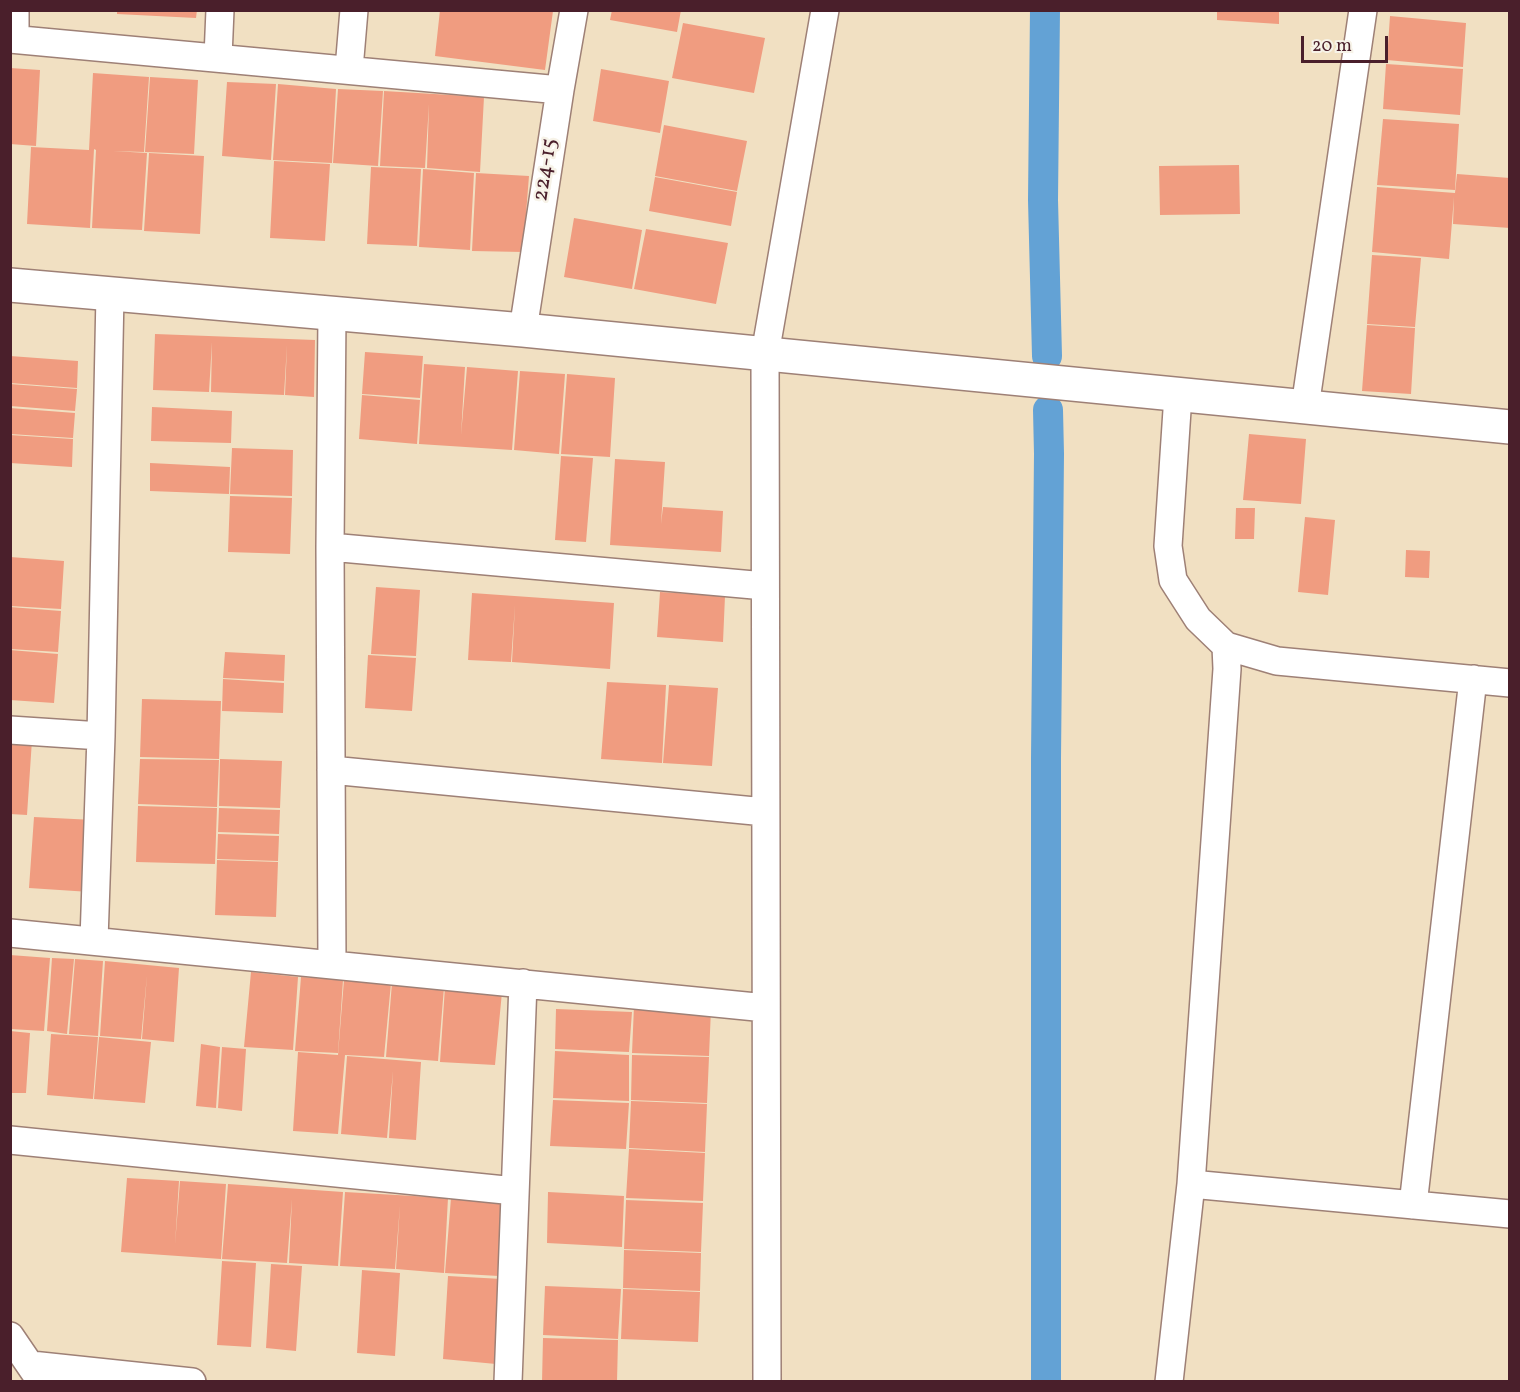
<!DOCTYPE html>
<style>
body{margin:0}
#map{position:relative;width:1520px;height:1392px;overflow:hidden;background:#f1e0c2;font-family:Vollkorn,serif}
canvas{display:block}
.frame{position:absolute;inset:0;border:12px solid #4a1f2b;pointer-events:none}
.scale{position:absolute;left:1301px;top:36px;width:87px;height:27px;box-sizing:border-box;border:3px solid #4a1f2b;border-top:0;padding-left:8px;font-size:18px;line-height:21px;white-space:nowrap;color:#4a1f2b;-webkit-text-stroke:4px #f7f3e8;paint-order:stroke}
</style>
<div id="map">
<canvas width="1520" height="1392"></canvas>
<div class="frame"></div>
<div class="scale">20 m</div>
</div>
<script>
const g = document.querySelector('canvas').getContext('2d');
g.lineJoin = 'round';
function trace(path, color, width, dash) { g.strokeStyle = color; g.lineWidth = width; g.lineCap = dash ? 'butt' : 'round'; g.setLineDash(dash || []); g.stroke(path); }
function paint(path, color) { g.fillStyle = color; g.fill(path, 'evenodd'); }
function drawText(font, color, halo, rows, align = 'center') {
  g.font = font + ' Vollkorn,serif'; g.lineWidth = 5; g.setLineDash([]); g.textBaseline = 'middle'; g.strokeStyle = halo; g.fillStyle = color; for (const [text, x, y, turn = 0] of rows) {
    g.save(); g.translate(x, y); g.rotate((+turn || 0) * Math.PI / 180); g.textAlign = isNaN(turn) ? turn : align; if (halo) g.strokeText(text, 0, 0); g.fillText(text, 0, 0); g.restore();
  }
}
trace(new Path2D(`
 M1045,10l-2,190 4,156
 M1046,1382v-624l3,-304 -1,-44`), '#63a2d5', 30);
paint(new Path2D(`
 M117,10h80l-1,8 -79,-4z
 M440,10l113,1 -8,59 -110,-14z
 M612,10h69l-4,22 -67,-12z
 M1217,10h62v14l-62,-4z
 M1390,16l76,7 -3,44 -76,-7z
 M683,23l82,15 -11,55 -82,-15z
 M1386,64l77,5 -3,46 -77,-6z
 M10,68l30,2 -4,76 -26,-2z
 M601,69l68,12 -9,52 -67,-12z
 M93,73l56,4 -5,75 -31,-1 34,2 -5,77 -50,-2 4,-78 -2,-1 -4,79 -63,-4 4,-77 58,3z
 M150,77l48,3 -4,74 -49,-2z
 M227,82l49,2 -5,76 -49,-4z
 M278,84l58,5 -4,74 -59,-3z
 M338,89l45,2 -5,75 -45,-3z
 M384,91l100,6 -4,75 -53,-4 2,-64 -4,64 -45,-2z
 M1383,119l76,5 -4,66 -78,-5z
 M664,125l83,16 -10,50 -82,-15z
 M149,153l55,3 -4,78 -56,-3z
 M274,161l56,3 -5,77 -55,-3z
 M1239,165l1,49 -80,1 -1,-49z
 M371,167l50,2 -4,77 -50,-2z
 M423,169l51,4 -4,77 -51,-3z
 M476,173l53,3 -6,76 -51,-1z
 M1457,174l53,4v50l-57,-4 1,-27 -5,62 -77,-7 5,-65 78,6z
 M655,177l82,15 -6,34 -82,-15z
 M574,218l68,12 -10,59 -68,-12z
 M646,229l82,14 -12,61 -82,-15z
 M1372,255l49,3 -6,69 -48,-3z
 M1367,325l48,3 -4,66 -49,-3z
 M155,334l160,6 -1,57 -29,-2 2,-50 -3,50 -73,-3 1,-50 -3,50 -56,-2z
 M365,352l58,4 -3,42 -58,-4z
 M10,356l68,5 -1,27 -67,-5z
 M424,364l41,3 -4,68 6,-68 51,4 -6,79 -93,-6z
 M520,371l45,3 -6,80 -45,-4z
 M567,374l48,4 -5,79 -49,-3z
 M10,384l67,5 -2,22 -65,-5z
 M362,395l58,5 -3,44 -58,-5z
 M152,407l80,4 -1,32 -80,-2z
 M10,408l65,5 -2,25 -63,-4z
 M1249,434l57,5 -5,65 -58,-4z
 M10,435l63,4 -1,28 -62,-4z
 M232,448l61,2 -1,46 -62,-2z
 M561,456l32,2 -7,84 -31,-2z
 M615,459l50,3 -4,62 2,-17 60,4 -2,41 -111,-7z
 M150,463l80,4 -1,27 -79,-3z
 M230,496l62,2 -2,56 -62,-2z
 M1236,508h19l-1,31h-19z
 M1305,517l30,3 -7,75 -30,-3z
 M1406,550l24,1 -1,27 -24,-1z
 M10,557l54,4 -3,48 -51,-3z
 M376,587l44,3 -4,66 -45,-2z
 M660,592l65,4 -2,46 -66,-5z
 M472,593l142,10 -4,66 -98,-7 3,-57 -4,57 -43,-2z
 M10,607l51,4 -3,41 -48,-3z
 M10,650l48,4 -4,49 -44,-3z
 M225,652l60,3 -1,26 -61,-3z
 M368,655l48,3 -4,53 -47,-3z
 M223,679l61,4 -1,30 -61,-2z
 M607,682l59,3 -4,78 -61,-4z
 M669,685l49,3 -6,78 -49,-3z
 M142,699l79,2 -2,58 -79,-2z
 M10,739l22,1 -5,75 -17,-1z
 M140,759l79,1 -2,47 -79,-3z
 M220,759l62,2 -2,47 -61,-2z
 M138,806l79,2 -2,56 -79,-2z
 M219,808l61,2 -1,24 -61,-2z
 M34,817l60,3 -4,72 -61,-4z
 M218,834l61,2 -1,25 -61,-2z
 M217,860l61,2 -2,55 -61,-2z
 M10,955l40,3 -6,73 -34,-2z
 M52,958l22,1 -7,75 -20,-3z
 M75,959l28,2 -5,75 -29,-2z
 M105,961l74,7 -5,74 -32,-3 5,-64 -6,64 -41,-3z
 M251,972l47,5 -5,73 -49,-3z
 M301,977l42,3 -5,73 -43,-2z
 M344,980l47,3 -7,74 -39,-2 -7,79 -45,-3 5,-79 40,3z
 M392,983l52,4 -6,74 -52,-4z
 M445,987l57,5 -7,73 -55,-3z
 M634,1006l77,3 -2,47 -77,-3z
 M556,1009l76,3 -3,40 -74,-3z
 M10,1031l20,2 -4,60h-16z
 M51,1034l47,3 -5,62 -46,-4z
 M99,1037l52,5 -6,61 -51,-4z
 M201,1044l19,3 -4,61 -20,-2z
 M222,1047l24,2 -4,62 -24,-3z
 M555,1051l74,4v46l-76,-3z
 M632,1055l77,2 -2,46 -76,-3z
 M347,1056l74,6 -5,78 -27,-2 4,-67 -6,67 -46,-4z
 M553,1100l76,3 -3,46 -76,-3z
 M631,1101l76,3 -2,48 -76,-4z
 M629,1149l76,4 -2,48 -77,-3z
 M127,1178l52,3 -4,64 5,-64 46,3 -5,75 -100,-7z
 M228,1184l115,8 -5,74 -49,-3 3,-64 -5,64 -65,-4z
 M345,1192l103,6 -4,75 -48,-4 4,-64 -5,64 -55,-3z
 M548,1192l76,4 -2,51 -75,-4z
 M451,1198l54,5 -6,73 -54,-3z
 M626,1200l77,3 -2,49 -77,-3z
 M624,1250l77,3 -1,38 -77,-3z
 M222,1261l34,2 -5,84 -34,-2z
 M271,1264l31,2 -6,85 -30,-3z
 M362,1270l38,3 -5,83 -38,-3z
 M448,1276l54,3 -6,85 -53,-5z
 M545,1286l76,3 -3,50 -75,-4z
 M623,1289l77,3 -2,50 -77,-3z
 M543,1338l75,2 -1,42h-75z`), '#f09c80');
const street = new Path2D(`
 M10,39l550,51
 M15,39v-29
 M218,57l2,-47
 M349,69l5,-59
 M523,330l37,-240 14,-80
 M1178,395l-10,151 5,34 25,39 28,27 51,15 233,22
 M1305,407l58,-397
 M330,547l435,39
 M10,730l91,6
 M331,770l434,42
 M10,933l756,75
 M94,940l7,-204 9,-442
 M332,964l-2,-417 2,-233
 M10,1140l505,51
 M1191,1184l319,30
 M1413,1205l60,-526
 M10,1336l30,44
 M31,1365l161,17
 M508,1382l15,-399
 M767,1382l-2,-1028 60,-344
 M1169,1382l22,-198 36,-515 -1,-23`);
const secondary = new Path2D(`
 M10,285l513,45 987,97`);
trace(street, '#9e8076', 30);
trace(secondary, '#9e8076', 36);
trace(street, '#fff', 27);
trace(secondary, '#fff', 33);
drawText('22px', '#4a1f2b', '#f7f3e8', [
 ["224-15",547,170,-81]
]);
</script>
